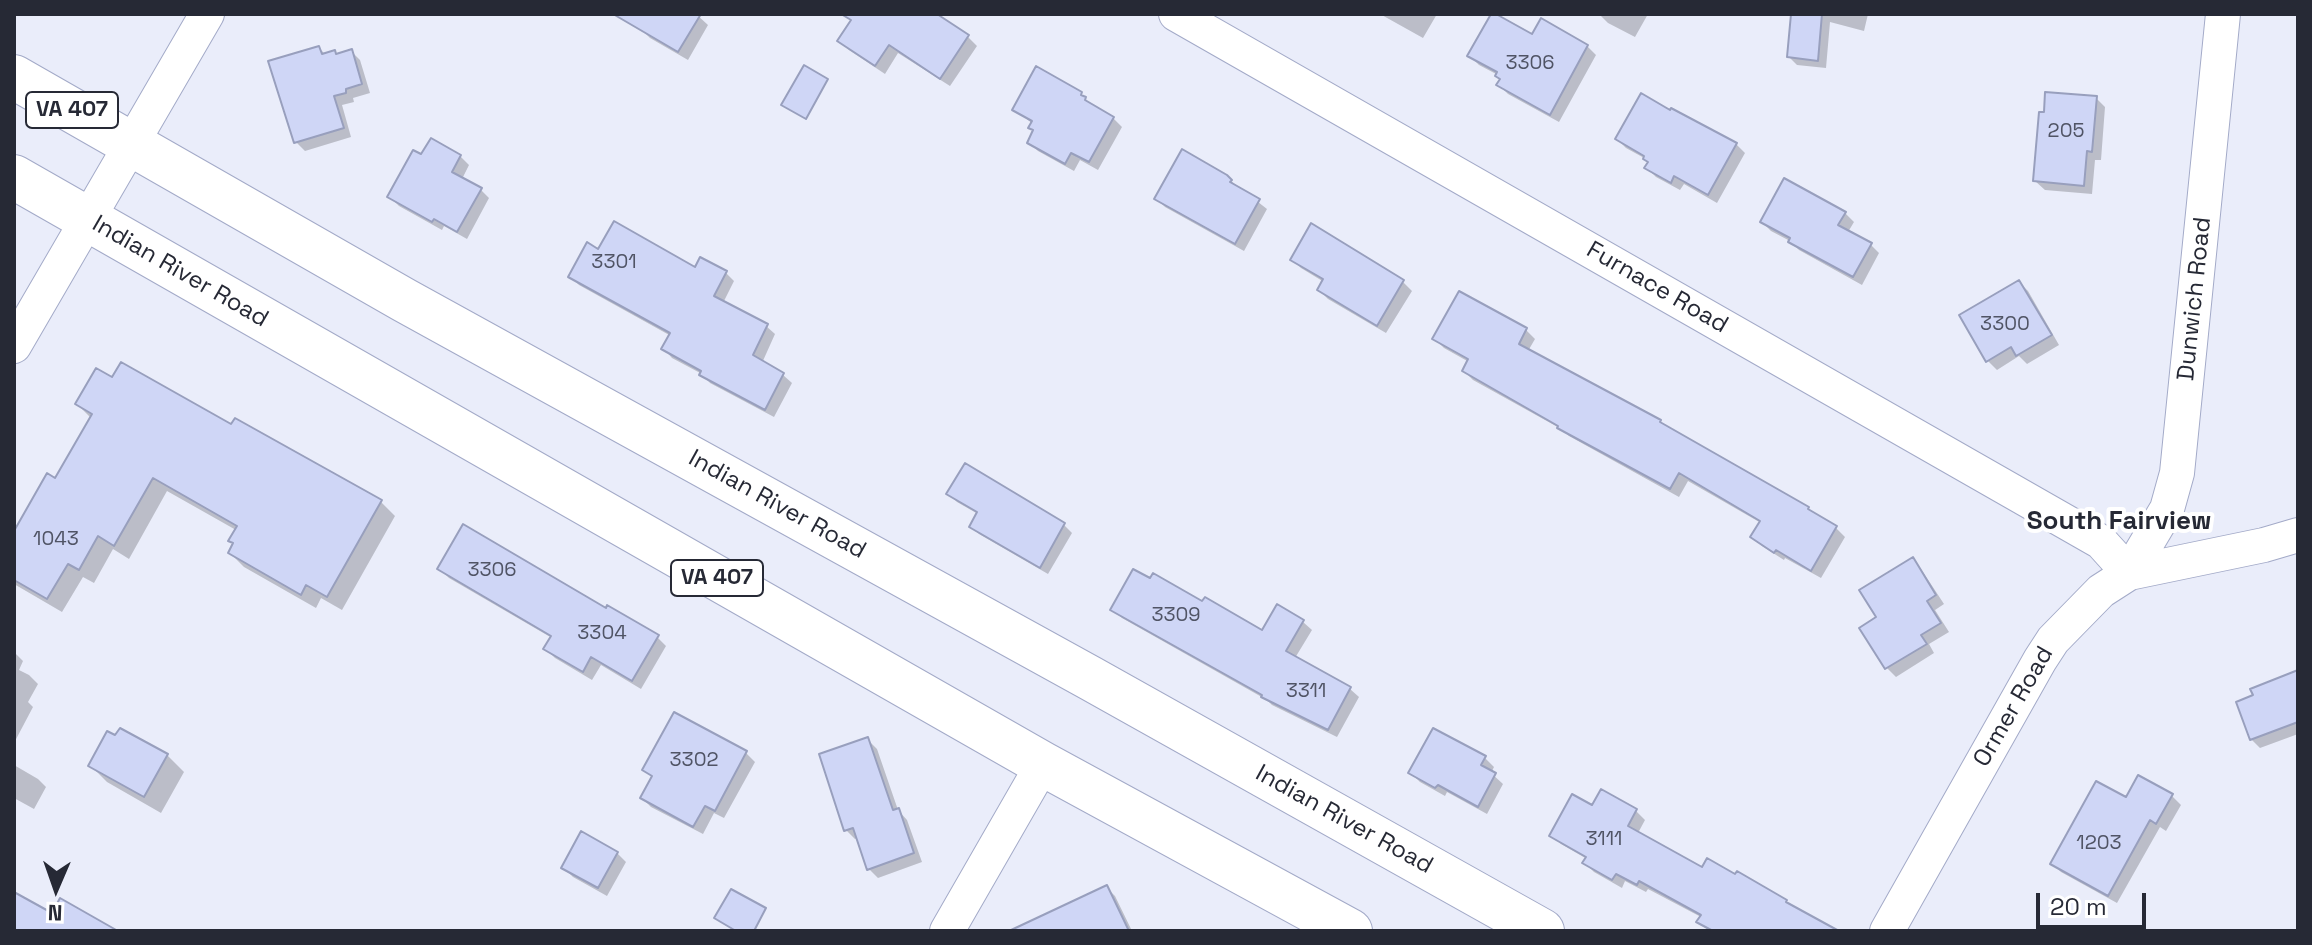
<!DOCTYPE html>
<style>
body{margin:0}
#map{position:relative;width:2312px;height:945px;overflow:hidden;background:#eaedfa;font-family:"Space Grotesk",sans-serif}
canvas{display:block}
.frame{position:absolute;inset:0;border:16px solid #262935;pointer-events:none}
.north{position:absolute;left:16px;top:849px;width:80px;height:80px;-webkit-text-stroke:6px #fff;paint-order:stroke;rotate:182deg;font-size:22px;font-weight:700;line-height:32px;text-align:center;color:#262935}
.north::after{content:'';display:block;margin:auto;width:28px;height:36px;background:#262935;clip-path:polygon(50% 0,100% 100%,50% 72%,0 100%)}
.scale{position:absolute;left:2036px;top:893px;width:110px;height:36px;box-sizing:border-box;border:4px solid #262935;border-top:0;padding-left:10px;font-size:24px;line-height:28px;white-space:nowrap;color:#262935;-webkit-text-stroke:6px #fff;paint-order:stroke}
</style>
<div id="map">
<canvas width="2312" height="945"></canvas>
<div class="frame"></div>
<div class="north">N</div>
<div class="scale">20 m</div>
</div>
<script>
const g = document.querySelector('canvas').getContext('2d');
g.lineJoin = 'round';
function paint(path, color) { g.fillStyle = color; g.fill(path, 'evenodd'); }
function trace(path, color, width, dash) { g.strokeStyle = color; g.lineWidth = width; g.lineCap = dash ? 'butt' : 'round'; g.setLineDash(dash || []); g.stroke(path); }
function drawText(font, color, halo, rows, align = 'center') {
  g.font = font + ' "Space Grotesk",sans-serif'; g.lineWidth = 8; g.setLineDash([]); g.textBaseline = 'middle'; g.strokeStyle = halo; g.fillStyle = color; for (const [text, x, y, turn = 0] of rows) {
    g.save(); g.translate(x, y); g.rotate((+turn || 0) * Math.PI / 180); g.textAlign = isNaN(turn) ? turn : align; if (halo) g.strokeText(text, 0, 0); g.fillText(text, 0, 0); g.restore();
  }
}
paint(new Path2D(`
 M649,14h47l12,11 -20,35 -38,-22 -9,-9z
 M858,14h75l35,23 9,9 -27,40 -52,-33 -13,21 -36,-24 -9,-9z
 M1380,14h57l-14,24z
 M1599,14h49l-13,23 -27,-14z
 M1797,14h71l-4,17 -34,-9 -4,46 -29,-3 -8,-8z
 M1533,37l54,9 9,9 -37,67 -51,-28 -9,-9 3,-5 -4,-5 -19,-10 -9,-9z
 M319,48l7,7 11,1 14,-5 9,9 10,33 -17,5 1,4 -12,3 9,32 -46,14 -9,-9z
 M1081,94l8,10 24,14 9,9 -24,43 -18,-10 -6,11 -36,-20 -9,-9 6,-10 -2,-8 -19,-15z
 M2096,98l9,9 -4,53h-6l-3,34 -47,-4 -10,-9z
 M1617,139l119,5 9,9 -28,50 -33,-19 -4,6 -24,-13 -9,-9 3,-5 -4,-4 -20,-11z
 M1183,152l48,29 36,28 -23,42 -79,-44 -8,-8z
 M460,156l9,9 -7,14 18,10 9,9 -22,41 -23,-13 -2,4 -43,-24 -9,-9 32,-40z
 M1845,213l9,9 -6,10 22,12 9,9 -17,32 -63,-35 -9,-9 -19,-10 -9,-9z
 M599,252l97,17 29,3 9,9 -11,22 43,23 9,8 -13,29 21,12 9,8 -18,34 -64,-34 -8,-9 -30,-16 -8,-9 7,-13 -92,-51 -9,-9z
 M1292,259l111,23 9,9 -26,42 -58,-34 -9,-9 5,-8 -23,-14z
 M2019,282l9,9 31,54 -32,19 -8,-8 -22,14 -9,-9z
 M1460,294l66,36 9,9 -7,12 132,71 6,6 142,81 8,7 20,12 9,9 -24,41 -36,-20 -1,2 -22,-14 -9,-9 8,-14 -73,-42 -9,16 -110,-61 -6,-6 -90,-50 -9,-9 5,-9 -25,-14 -9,-9z
 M112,379l119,48 150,75 14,14 -53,94 -21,-12 -5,10 -72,-41 -14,-14 5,-9 1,-14 -69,-39 -38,68 -16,-10 -19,34 -11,-6 -21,35 -48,-28v-36l78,-129 -15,-15z
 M949,494l115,31 8,8 -24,41 -69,-40 -8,-8 7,-12 -21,-12z
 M1912,560l9,9 23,35 -9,6 14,22 -20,12 5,9 -38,24 -9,-9 -9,-51z
 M440,569l167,42 50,26 9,9 -25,43 -40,-24 -9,15 -37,-22 -9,-9 6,-11 -103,-60z
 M1203,603l60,30 15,-26 25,15 9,8 -17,28 55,31 9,8 -22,40 -65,-32 -5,-5 -145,-82 -9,-9z
 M14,652l9,9 -4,9 10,5 9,9 -10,18 5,5 -19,36z
 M2298,672v62l-38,14 -9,-9z
 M868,740l9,9 21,61 9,10 15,42 -44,16 -9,-9 -11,-31 -3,1 -9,-9z
 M746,753l9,9 -31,56 -10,-5 -11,21 -52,-27 -9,-9 11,-20 -8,-8z
 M167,755l17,17 -23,41 -54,-31 -17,-17z
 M1485,758l9,9 -3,6 12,11 -16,30 -40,-22 -2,4 -25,-14 -9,-9z
 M14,765l24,14 8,8 -12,22 -20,-11z
 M2139,778l33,18 9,9 -15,26 -6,-4 -43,76 -56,-31 -9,-9 75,-63z
 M1602,792l34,19 9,9 -7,13 65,37 83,32 23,29h-100l-10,-9 2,-5 -53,-28 -2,3 -21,-11 -3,7 -28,-16 -9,-9 2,-4 -26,-15 -9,-9 40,-28z
 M617,853l9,9 -19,34 -34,-19 -9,-9z
 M1106,887l9,9 17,35h-118z`), '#0003');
const building = new Path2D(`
 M613,14h88l-23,38z
 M841,14h96l32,21 -29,44 -51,-34 -14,21 -38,-25 14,-21z
 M1491,14h5l36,20 9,-16 47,27 -38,70 -54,-30 4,-6 -5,-3 2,-4 -30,-16z
 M1791,14h31l-4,47 -31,-4z
 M319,46l3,8 13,-4 1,4 16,-5 10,35 -16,5v4l-12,3 10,32 -50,15 -26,-82z
 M804,65l24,14 -22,40 -25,-14z
 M1036,66l46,26 -1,3 5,2 -1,3 29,17 -25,45 -18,-9 -6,11 -38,-21 6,-13 -5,-2 4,-7 -20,-11z
 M2045,92l52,4 -5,56 -5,-1 -3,35 -51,-5 6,-69h5z
 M1641,93l29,17 1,-2 66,35 -29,52 -34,-19 -3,7 -27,-15 4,-6 -5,-3 1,-3 -29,-17z
 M431,138l30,17 -9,17 30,16 -25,44 -23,-13 -2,3 -45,-25 26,-47 8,4z
 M1182,149l45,26 5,5 -2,2 30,17 -25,45 -81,-45z
 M1784,178l62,34 -8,13 34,18 -19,34 -65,-35 2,-4 -30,-16z
 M614,221l81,46 5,-10 27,14 -13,25 54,28 -15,31 31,18 -19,37 -66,-35 2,-4 -40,-22 9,-16 -102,-56 19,-35 11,7z
 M1311,223l93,57 -27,46 -60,-36 6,-11 -33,-19z
 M2019,280l33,55 -36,21 -5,-9 -25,15 -27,-47z
 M1459,291l68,37 -8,16 142,76 -1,2 149,85 -1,2 29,17 -26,45 -35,-21 -2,3 -24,-16 10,-16 -81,-48 -9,16 -113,-61 1,-2 -96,-55 6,-12 -36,-20z
 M121,362l110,62 4,-6 147,82 -55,97 -21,-12 -5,10 -73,-42 5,-10 -5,-2 9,-15 -84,-48 -39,68 -16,-10 -19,34 -11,-6 -21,35 -33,-19v-49l33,-58 8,5 37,-64 -17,-10 21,-36 16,9z
 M965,463l100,60 -25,45 -71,-41 8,-15 -31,-18z
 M463,524l143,84 1,-3 52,30 -27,46 -41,-24 -8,15 -40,-23 8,-13 -114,-67z
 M1913,557l23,38 -9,6 14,22 -20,12 6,9 -42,25 -26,-41 17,-11 -17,-27z
 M1133,569l17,9 3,-5 49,28 3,-4 57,33 15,-26 27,16 -18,31 65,36 -23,43 -67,-33 1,-2 -152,-85z
 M2298,670v52l-48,18 -14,-38 17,-7 -3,-6z
 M674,712l73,39 -32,60 -10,-5 -12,21 -53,-29 12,-22 -10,-6z
 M120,728l48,26 -24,43 -56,-31 19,-35 8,4z
 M1433,728l53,28 -5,9 15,8 -18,34 -40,-22 -3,3 -27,-15z
 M868,737l25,73 6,-2 15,45 -47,17 -14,-42 -9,3 -25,-77z
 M2138,775l35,19 -17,30 -6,-4 -42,76 -58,-32 46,-83 30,16z
 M1601,789l36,20 -9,17 74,41 5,-9 28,16 2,-3 50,29 -1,2 53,29h-126l-17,-9 5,-7 -62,-34 -2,4 -21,-11 -4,6 -30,-17 4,-6 -37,-21 23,-42 20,11z
 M581,831l37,21 -20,36 -37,-20z
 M1107,885l22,46h-120z
 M731,889l35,19 -12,23h-18l-22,-13z
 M14,892l38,21 8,-15 58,33h-104z`);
paint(building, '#cfd6f6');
trace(building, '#989fbd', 2);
const minor = new Path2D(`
 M1176,14l925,528 28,31 38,-64 10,-36 46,-459
 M14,346l193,-332
 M947,931l96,-167
 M1887,931l153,-271 13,-20 48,-49 28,-18 135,-28 34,-10`);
const primary = new Path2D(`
 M14,77l390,223 686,378 452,253
 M14,177l1029,587 307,167`);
trace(minor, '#a3aac8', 36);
trace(primary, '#a3aac8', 46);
trace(minor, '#fff', 34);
trace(primary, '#fff', 44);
drawText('20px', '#505465', null, [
 ["3306",1530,64],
 ["205",2066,132],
 ["3301",614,263],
 ["3300",2005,325],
 ["1043",56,540],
 ["3306",492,571],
 ["3309",1176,616],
 ["3304",602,634],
 ["3311",1306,692],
 ["3302",694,761],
 ["3111",1604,840],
 ["1203",2099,844]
]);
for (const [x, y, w] of [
 [72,110,92],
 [717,578,92]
]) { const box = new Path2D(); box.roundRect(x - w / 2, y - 18, w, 36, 6); g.fillStyle = '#fff'; g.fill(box); trace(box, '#262935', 2); }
drawText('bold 22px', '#262935', null, [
 ["VA 407",72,110],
 ["VA 407",717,578]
]);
drawText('24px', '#262935', '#fff', [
 ["Indian River Road",180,272,30],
 ["Furnace Road",1657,288,30],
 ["Dunwich Road",2195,299,-84],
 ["Indian River Road",777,505,29],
 ["Ormer Road",2014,707,-60],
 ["Indian River Road",1344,820,29]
]);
drawText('bold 26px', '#262935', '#fff', [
 ["South Fairview",2119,522]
]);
</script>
